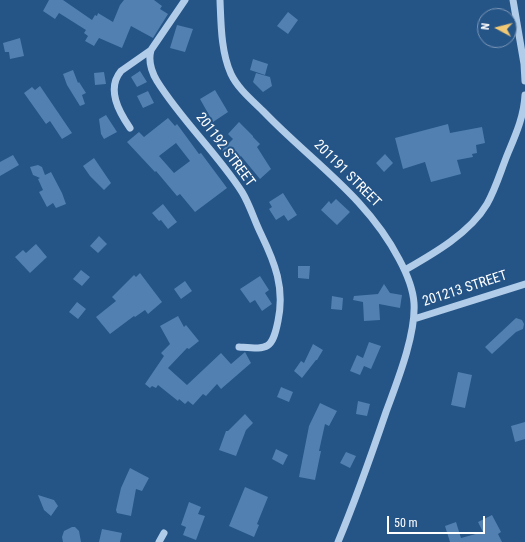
<!DOCTYPE html>
<style>
body{margin:0}
#map{position:relative;width:525px;height:542px;overflow:hidden;background:#255487;font-family:"Roboto Condensed",sans-serif}
canvas{display:block}
.north{position:absolute;left:477px;top:8px;width:40px;height:40px;box-sizing:border-box;background:#255487;border:1px solid #7c98b7;border-radius:50%;rotate:277deg;font-size:11px;font-weight:700;line-height:16px;text-align:center;color:#fff}
.north::after{content:'';display:block;margin:auto;width:14px;height:18px;background:#f2c974;clip-path:polygon(50% 0,100% 100%,50% 72%,0 100%)}
.scale{position:absolute;left:387px;top:516px;width:98px;height:18px;box-sizing:border-box;border:2px solid #fff;border-top:0;padding-left:5px;font-size:12px;line-height:14px;white-space:nowrap;color:#fff;-webkit-text-stroke:3px #255487;paint-order:stroke}
</style>
<div id="map">
<canvas width="525" height="542"></canvas>
<div class="north">N</div>
<div class="scale">50 m</div>
</div>
<script>
const g = document.querySelector('canvas').getContext('2d');
g.lineJoin = 'round';
function paint(path, color) { g.fillStyle = color; g.fill(path, 'evenodd'); }
function trace(path, color, width, dash) { g.strokeStyle = color; g.lineWidth = width; g.lineCap = dash ? 'butt' : 'round'; g.setLineDash(dash || []); g.stroke(path); }
function drawText(font, color, halo, rows, align = 'center') {
  g.font = font + ' "Roboto Condensed",sans-serif'; g.lineWidth = 4; g.setLineDash([]); g.textBaseline = 'middle'; g.strokeStyle = halo; g.fillStyle = color; for (const [text, x, y, turn = 0] of rows) {
    g.save(); g.translate(x, y); g.rotate((+turn || 0) * Math.PI / 180); g.textAlign = isNaN(turn) ? turn : align; if (halo) g.strokeText(text, 0, 0); g.fillText(text, 0, 0); g.restore();
  }
}
paint(new Path2D(`
 M49,0h14l29,20 3,-5 2,1 1,-3 15,9 7,-17 4,-5h30l8,6 -2,3 8,5 -15,24 -22,-12 -9,22 -23,-10 -5,8 -9,-5 3,-5 -4,-3 2,-3 -27,-17 -4,6 -12,-8z
 M288,12l10,8 -10,14 -11,-8z
 M177,25l16,4 -8,23 -15,-4z
 M20,38l4,18 -14,3 -1,-7h-4l-2,-9z
 M253,59l15,5 -3,11 -15,-5z
 M73,70l5,13 1,-1 7,11 -4,2 3,9 -5,2 -13,-21 -4,-11z
 M140,71l7,11 -10,5 -6,-10z
 M104,72l2,12 -11,1 -1,-12z
 M256,73l14,4 2,9 -9,6 -10,-10z
 M40,86l32,47 -10,6 -12,-18 -4,3 -22,-31 8,-6 3,3z
 M215,90l13,22 -15,10 -13,-23z
 M148,91l6,12 -11,5 -6,-12z
 M106,115l11,17 -13,7 -3,-5 -2,-15z
 M168,118l7,8 2,-2 22,30 2,-1 26,35 -32,24 -15,-18 -3,2 -21,-25 -1,1 -28,-30 12,-10 5,5zM176,143l14,18 -16,12 -15,-17z
 M239,122l14,14v1l7,7 -3,3 14,22 -11,10 -19,-23 -8,7 -11,-13 11,-11 -5,-5z
 M448,124l2,9 32,-6 3,16 -9,2 1,8 -5,1 1,3 -16,3 4,14 -30,8 -6,-20 -22,7 -8,-31z
 M385,154l8,9 -9,9 -8,-9z
 M13,155l6,10 -19,11v-14z
 M94,158l17,25 -7,7 -14,-14 -7,-10z
 M38,165l4,2 3,8 6,-3 11,21 4,11 -10,4 -3,-5 -6,4 -8,-15 4,-2 -5,-11 2,-1 -7,-3 -3,-8z
 M283,193l14,22 -9,6 -4,-6 -8,5 -7,-11 3,-2 -3,-5z
 M336,199l14,13 -13,13 -16,-15 8,-9 2,3z
 M163,204l14,18 -9,7 -7,-9 -2,1 -7,-8z
 M99,236l8,8 -9,9 -8,-7z
 M36,244l11,13 -17,16 -15,-16 8,-7 3,3z
 M298,266h12l-1,13 -11,-1z
 M81,270l9,7 -8,9 -9,-7z
 M140,273l22,29 -14,12 -3,-4 -10,7 -1,-1 -24,18 -14,-17 20,-16 -4,-4 22,-22 2,2z
 M260,276l9,14 -4,3 7,11 -10,7 -7,-11 -5,3 -10,-14z
 M185,281l7,10 -11,8 -7,-10z
 M384,284l6,9 12,2 -2,13 -21,-4 1,16 -16,1 -1,-19 -10,-2 1,-4 24,-2z
 M332,296l11,2 -1,12 -11,-1z
 M77,302l9,7 -8,10 -9,-7z
 M178,316l6,11 2,-2 13,16 -10,8 -2,-1 -19,20 19,17 34,-32 10,11 14,-12 6,11 -30,26 -4,-5 -11,12 -3,-2 -10,11 -5,-4 -3,3 -6,-5 -1,2 -20,-16 -2,3 -4,-2 -2,2 -5,-4 19,-28 -3,-3 9,-9 -10,-18z
 M516,318l6,2 2,4 -1,5 -7,3 -24,22 -7,-7z
 M369,342l12,4 -10,23 -7,-3 -4,9 -10,-4 7,-16 6,3z
 M313,344l10,6 -6,10h-1l-14,18 -8,-7 7,-10 3,2z
 M458,372l14,3 -7,33 -14,-3z
 M281,387l12,5 -4,10 -12,-5z
 M358,401l12,3 -3,12 -11,-2z
 M320,403l17,8 -8,15 -4,-2 -6,27h2l-6,29 -16,-3 10,-51z
 M245,414l8,9 -7,7 -10,26 -17,-6 7,-19h2z
 M525,422v17l-10,3 -4,-16z
 M276,449l12,6 -5,10 -11,-6z
 M346,452l10,4 -6,12 -10,-5z
 M130,468l19,10 -7,13 -6,-2 -5,27 -14,-3 -1,-3 5,-22z
 M245,487l23,10 -11,27 2,1 -5,12 -25,-11z
 M38,495l16,5 4,6 -7,10 -7,-6z
 M189,502l12,5 -3,7 7,2 -9,24 -13,-5 3,-8 -5,-2z
 M492,515l9,17 -3,2 4,8h-52l-5,-16 11,-4 5,16 22,-6 -5,-10z
 M72,527h3l4,4 2,11h-18l-1,-5 2,-6z
 M102,529l20,4 -2,9h-21z`), '#5180b1');
trace(new Path2D(`
 M185,0l-34,50c-3,11 0,21 6,31 25,40 60,72 85,111 8,13 12,28 19,42 14,29 24,54 17,87 -6,30 -11,28 -39,26
 M220,0c1,24 1,52 11,74 7,15 22,27 33,38 47,49 103,85 135,147 7,13 14,29 15,44 2,32 -17,79 -28,109 -15,44 -30,87 -48,130
 M513,0l11,64 1,17
 M130,128c-11,-16 -24,-39 -9,-57l30,-21
 M405,270c28,-16 65,-37 82,-66 9,-16 14,-34 21,-51 8,-19 16,-37 17,-58
 M414,319l111,-35
 M159,542l5,-9`), '#b0cce9', 7);
drawText('14px', '#fff', '#255487', [
 ["201192 STREET",225,150,53],
 ["201191 STREET",347,174,45],
 ["201213 STREET",465,289,-18]
]);
</script>
